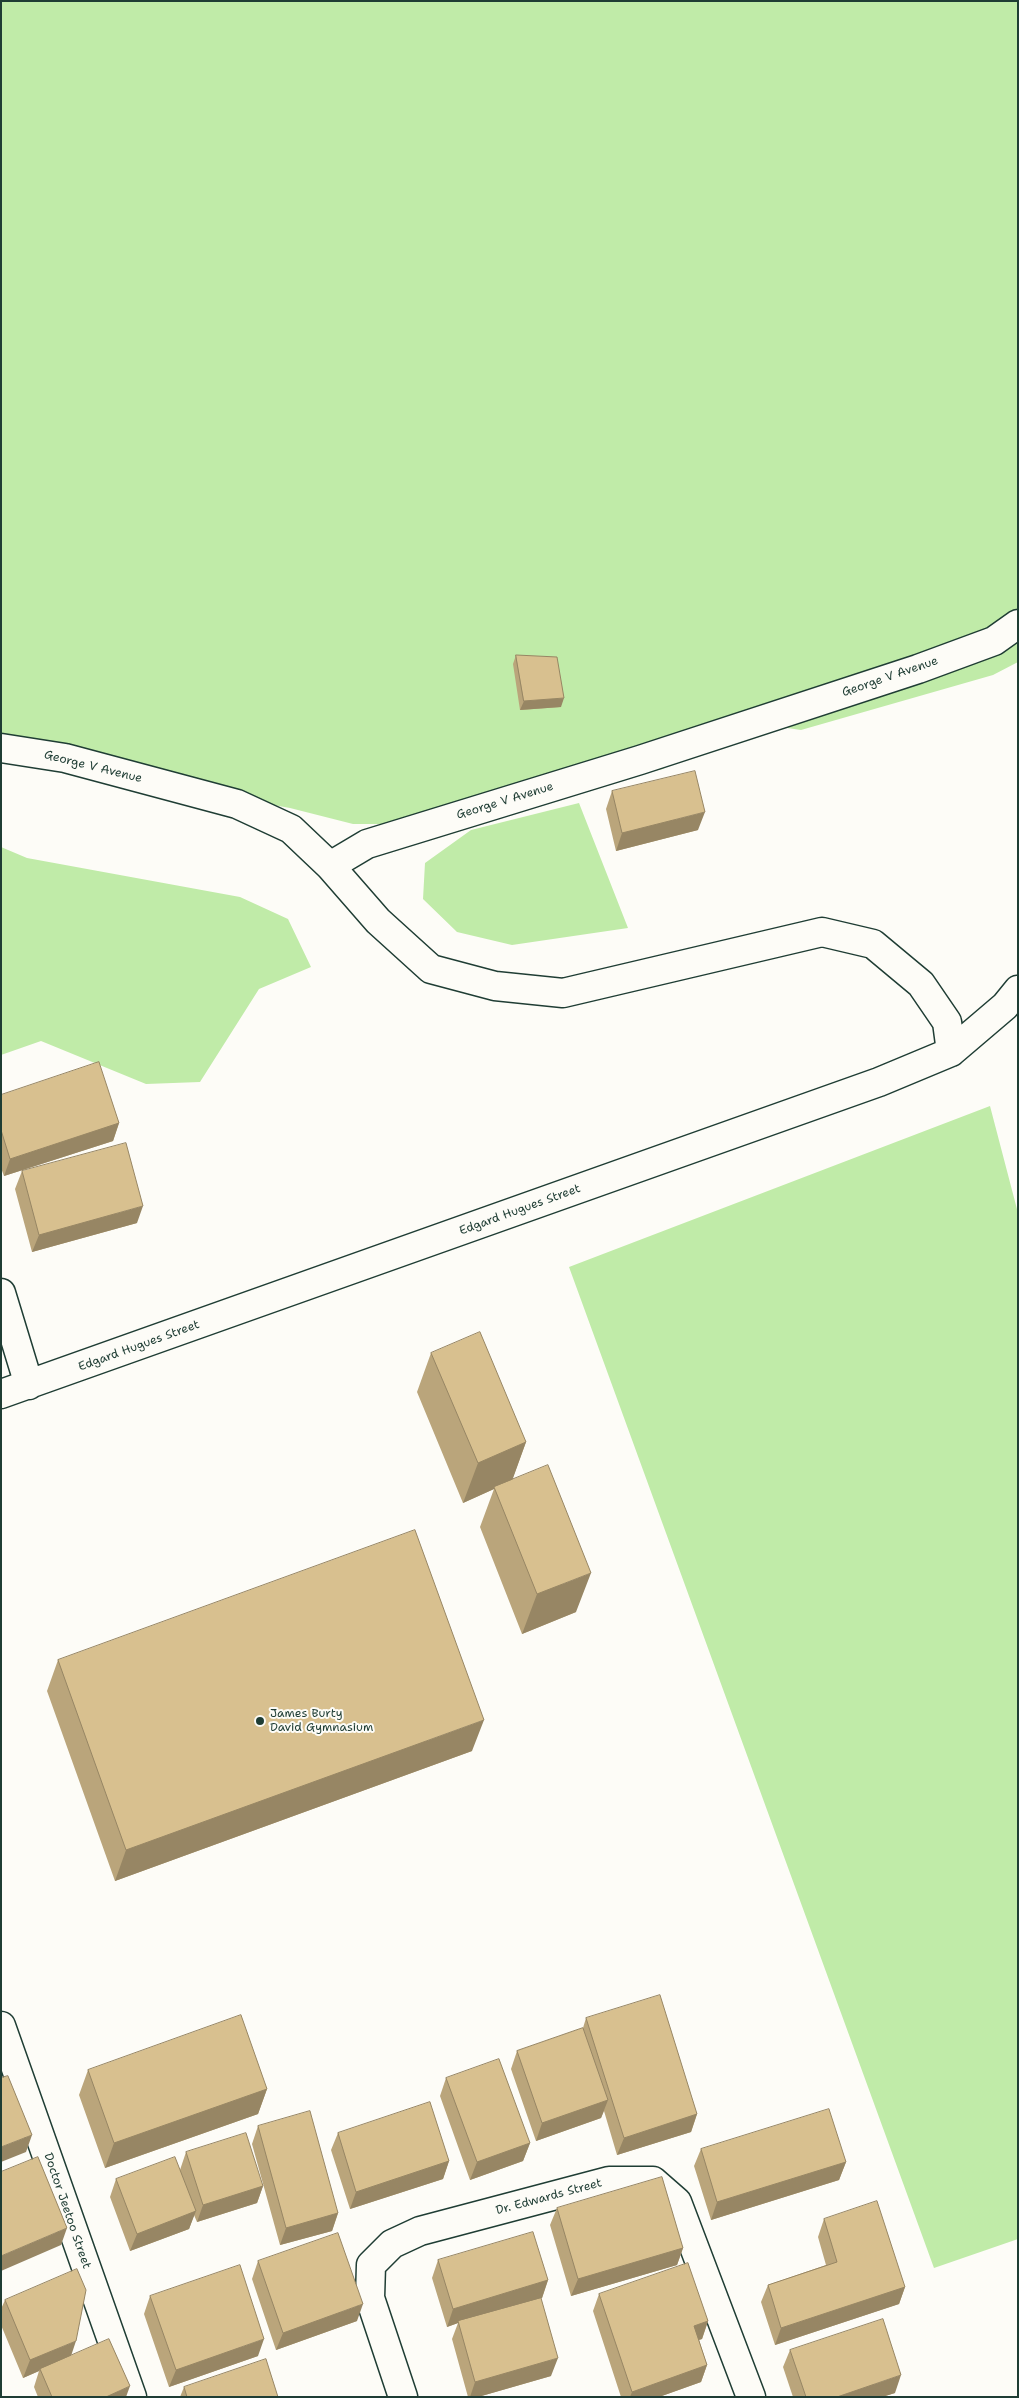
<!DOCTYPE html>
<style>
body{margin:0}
#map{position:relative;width:1019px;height:2398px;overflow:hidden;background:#fdfcf7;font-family:"Shantell Sans",sans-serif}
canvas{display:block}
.frame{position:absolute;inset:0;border:2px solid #1f3d34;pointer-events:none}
</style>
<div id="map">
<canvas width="1019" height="2398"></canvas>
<div class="frame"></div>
</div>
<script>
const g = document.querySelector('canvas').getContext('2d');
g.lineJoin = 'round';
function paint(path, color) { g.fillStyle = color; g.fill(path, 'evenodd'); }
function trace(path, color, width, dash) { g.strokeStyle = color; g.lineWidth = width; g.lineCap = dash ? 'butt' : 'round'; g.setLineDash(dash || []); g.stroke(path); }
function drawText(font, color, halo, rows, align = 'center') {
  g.font = font + ' "Shantell Sans",sans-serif'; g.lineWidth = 4; g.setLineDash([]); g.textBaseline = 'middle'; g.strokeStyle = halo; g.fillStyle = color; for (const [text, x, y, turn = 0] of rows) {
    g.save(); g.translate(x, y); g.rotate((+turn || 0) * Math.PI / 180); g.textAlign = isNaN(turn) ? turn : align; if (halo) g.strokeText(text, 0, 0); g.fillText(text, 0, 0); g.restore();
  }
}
paint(new Path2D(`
 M1,1h1017v661l-25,13 -192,55 -69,-10 -69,49 -185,41 -74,14h-51l-63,-16 -289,-52z
 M579,803l49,125 -116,17 -55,-13 -34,-33 2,-36 46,-33z
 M1,847l26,11 213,39 48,22 23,48 -52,22 -59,93 -54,2 -105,-43 -40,14z
 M990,1106l28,107v1026l-84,29 -365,-1001z`), '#c0eba8');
const minor = new Path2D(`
 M1,748l64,10 172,46 54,25 39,37 48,55 53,48 64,17 68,7 259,-61 51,12 48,40 26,38 4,30
 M330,866l37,-22 273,-84 278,-91 76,-28 24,-17
 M1,1293l28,92
 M1,1394l878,-312 72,-30 54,-46 13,-16
 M1,2026l131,371
 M403,2397l-33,-99 1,-33 21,-21 28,-13 189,-50h44l24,21 74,195`);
trace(minor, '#1f3d34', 31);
trace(minor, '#fdfcf7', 28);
paint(new Path2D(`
 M516,655l45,52 -41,3 -7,-46z
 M612,791l86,39 -82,21 -10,-42z
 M1,1095l118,28 -6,18 -109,35 -3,-8z
 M22,1171l115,52 -105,29 -17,-63z
 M431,1353l95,89 -14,38 64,132 -54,22 -42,-107 14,-38 -31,14 -46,-111z
 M58,1660l414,91 -357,130 -68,-190z
 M586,2018l111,96 -6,18 -74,23 -13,-44 -3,7 -65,23 -25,-72 6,-18 66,-23z
 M88,2070l179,19 -9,25 -153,54 -26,-73z
 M446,2078l84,65 -7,18 -53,19 -30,-84z
 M258,2126l80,87 -6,18 -52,14 -28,-101z
 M338,2133l111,28 -6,18 -93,30 -19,-59z
 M701,2149l145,13 -7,18 -128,40 -17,-54z
 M186,2152l77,34 -6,17 -60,19 -3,-7 -5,14 -59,22 -20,-54 6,-18 64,-9z
 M557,2208l126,40 -6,17 -106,31 -21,-71z
 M824,2219l81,68 -6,17 -124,41 -14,-43 7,-17 58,-20 -8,-28z
 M438,2260l110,20 -6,18h-1l10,78 -73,21h-10l-16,-58 6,-16 -11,4 -15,-49z
 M258,2261l99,60 -81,29 -24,-71z
 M599,2294l109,27 -6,18 -3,1 8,25 -6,17 -42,15h-38l-28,-86z
 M150,2296l108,60 -89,31 -25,-73z
 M5,2300l66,56 55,41h-88l-4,-10 5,-16 -16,7 -22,-53v-16z
 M790,2350l105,43 -13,4h-89l-10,-30z
 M184,2387l94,10h-98z`), '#baa57b');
paint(new Path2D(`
 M564,698l-3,9 -41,3 4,-9z
 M705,812l-7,18 -82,21 6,-18z
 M119,1123l-6,18 -109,35 6,-17z
 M143,1206l-6,17 -105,29 7,-17z
 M526,1442l-14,39 -18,6v2l-31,14 15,-40z
 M591,1573l-15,39 -54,22 15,-40z
 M484,1720l-12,31 -357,130 11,-31z
 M267,2089l-9,25 -153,54 9,-25z
 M608,2100l-7,18 -65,23 6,-18z
 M697,2114l-6,18 -74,23 7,-17z
 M32,2135l-6,17 -25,10v-15z
 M530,2143l-7,18 -53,19 7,-18z
 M449,2161l-6,18 -93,30 6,-17z
 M846,2162l-7,18 -128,40 6,-18z
 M263,2186l-6,17 -60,19 6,-17z
 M196,2211l-7,18 -59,22 7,-17z
 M338,2213l-6,18 -52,14 6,-17z
 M67,2228l-6,17 -60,26v-15z
 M683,2248l-6,17 -106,31 7,-17z
 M548,2280l-6,18 -83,25 -1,-2v2l-11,4 6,-18z
 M905,2287l-6,17 -124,41 6,-17z
 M363,2304l-6,17 -81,29 7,-17z
 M708,2321l-6,18 -15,4 7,-17z
 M264,2339l-6,17 -89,31 7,-17z
 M76,2341l-6,18 -30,10 -1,2 -16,7 7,-18z
 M558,2358l-7,18 -73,21h-8l5,-15z
 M707,2365l-6,17 -42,15h-29l2,-5z
 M901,2375l-6,18 -13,4h-45z
 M130,2386l-4,11h-20z`), '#978664');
const building = new Path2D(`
 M516,655l41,2 7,41 -40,3z
 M695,771l10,41 -83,21 -10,-42z
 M99,1062l20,61 -109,36 -9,-29v-35z
 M126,1143l17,63 -104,29 -17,-64z
 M480,1332l46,110 -48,21 -47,-110z
 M548,1465l43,108 -54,21 -43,-107z
 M415,1530l69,190 -358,130 -68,-190z
 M660,1995l37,119 -73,24 -38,-120z
 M241,2015l26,74 -153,54 -26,-73z
 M583,2028l25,72 -66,23 -25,-72z
 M499,2059l31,84 -53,19 -31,-84z
 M8,2076l24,59 -31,12v-69z
 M430,2102l19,59 -93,31 -18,-59z
 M829,2109l17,53 -129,40 -16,-53z
 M310,2111l28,102 -52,15 -28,-102z
 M246,2133l17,53 -60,19 -17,-53z
 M38,2157l29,71 -66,28v-84z
 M175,2157l21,54 -59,23 -21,-55z
 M662,2177l21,71 -105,31 -21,-71z
 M877,2201l28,86 -124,41 -13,-43 69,-23 -13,-43z
 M533,2232l15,48 -95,29 -15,-49z
 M338,2233l25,71 -80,29 -25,-72z
 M688,2263l20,58 -14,5 13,39 -75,27 -33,-98z
 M240,2265l24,74 -88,31 -26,-74z
 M77,2269l9,21 -10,51 -46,19 -25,-60z
 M541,2298l17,60 -83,24 -17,-61z
 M883,2319l18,56 -64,22h-31l-16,-47z
 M109,2339l21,47 -24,11h-54l-12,-28z
 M266,2359l12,38h-91l-3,-10z`);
paint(building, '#d8c08f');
trace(building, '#978664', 1);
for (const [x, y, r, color] of [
 [260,1721,5,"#1f3d34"]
]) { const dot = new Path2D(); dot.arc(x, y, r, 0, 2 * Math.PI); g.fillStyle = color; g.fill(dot); trace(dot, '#fdfcf7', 2); }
drawText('12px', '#1f3d34', '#fdfcf7', [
 ["George V Avenue",890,677,-19],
 ["George V Avenue",93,767,14],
 ["George V Avenue",505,801,-17],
 ["Edgard Hugues Street",520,1210,-20],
 ["Edgard Hugues Street",139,1346,-20],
 ["Dr. Edwards Street",549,2197,-15],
 ["Doctor Jeetoo Street",67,2211,71]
]);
drawText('12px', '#1f3d34', '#fdfcf7', [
 ["James Burty",270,1714],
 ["David Gymnasium",270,1728]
], 'left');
</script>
